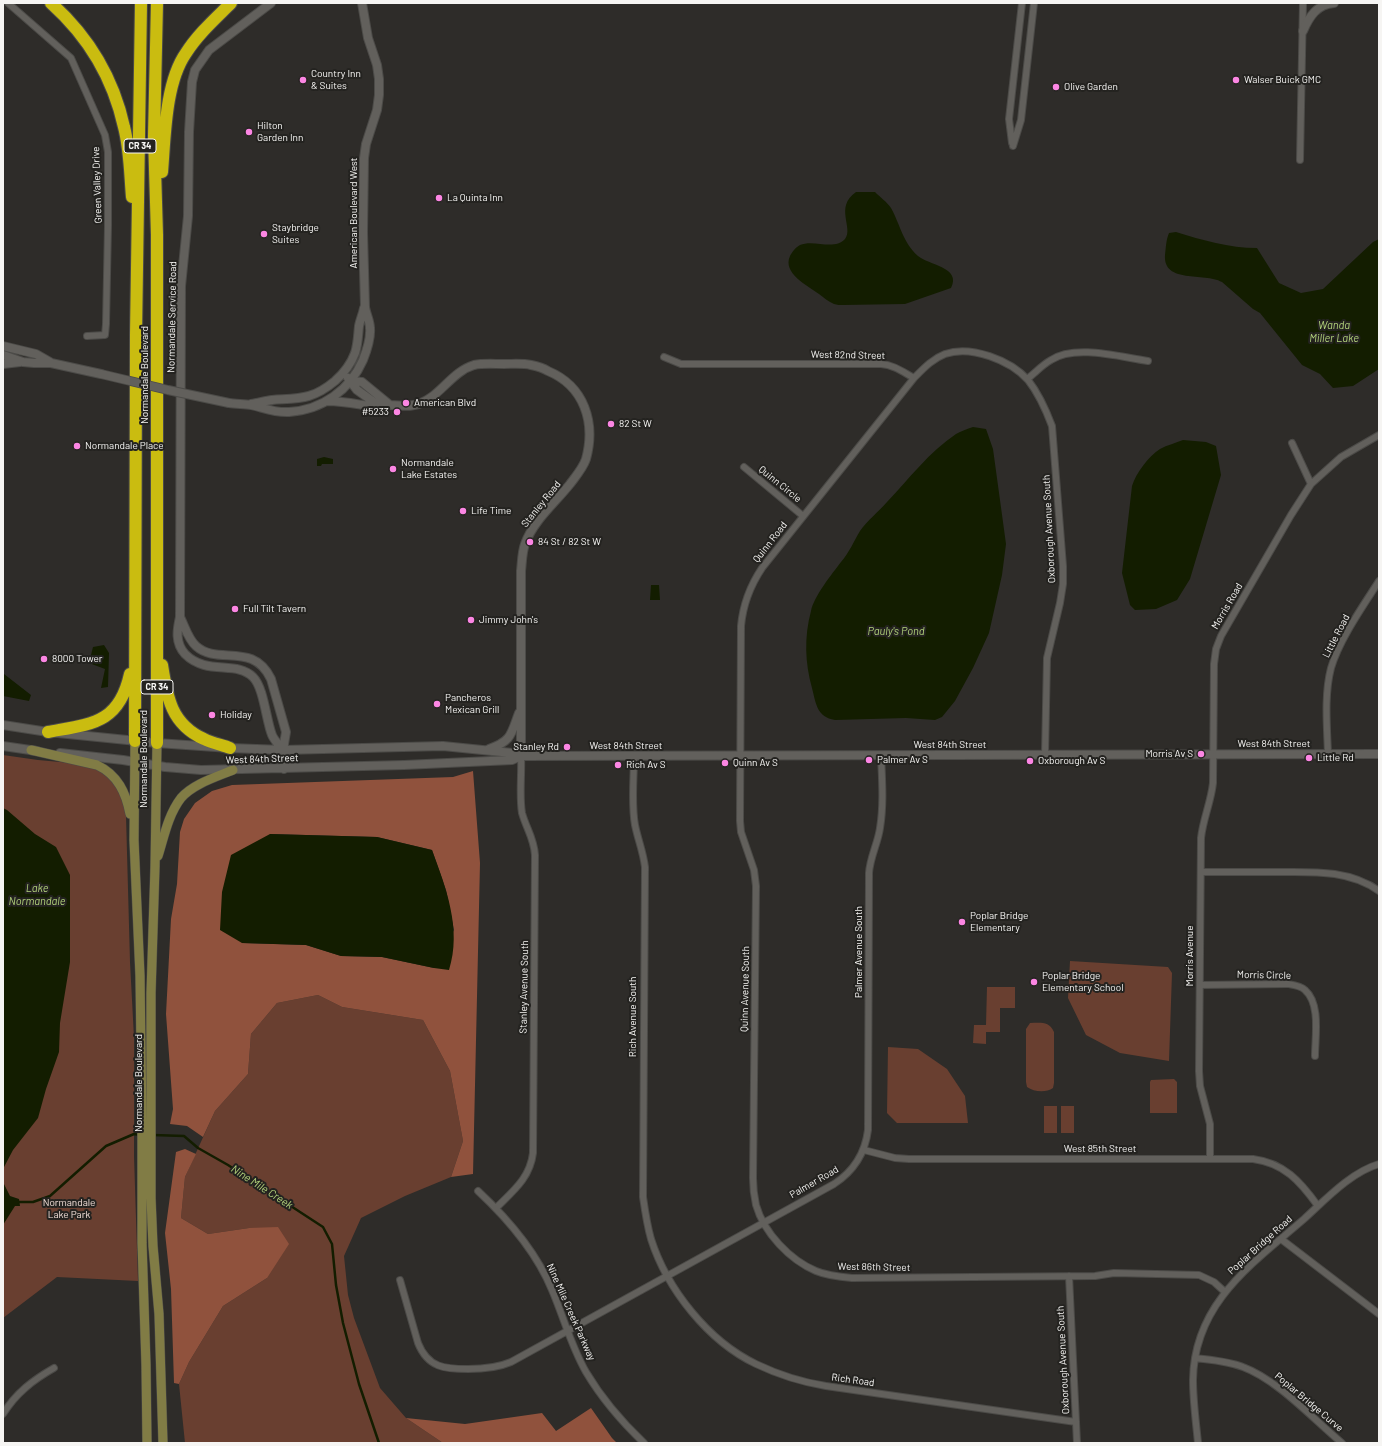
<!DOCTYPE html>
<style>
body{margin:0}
#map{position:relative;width:1382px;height:1446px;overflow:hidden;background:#2e2c29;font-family:Barlow,sans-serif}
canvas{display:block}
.frame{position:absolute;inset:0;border:4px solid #f6f5f3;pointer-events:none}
</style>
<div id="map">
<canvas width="1382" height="1446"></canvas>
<div class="frame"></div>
</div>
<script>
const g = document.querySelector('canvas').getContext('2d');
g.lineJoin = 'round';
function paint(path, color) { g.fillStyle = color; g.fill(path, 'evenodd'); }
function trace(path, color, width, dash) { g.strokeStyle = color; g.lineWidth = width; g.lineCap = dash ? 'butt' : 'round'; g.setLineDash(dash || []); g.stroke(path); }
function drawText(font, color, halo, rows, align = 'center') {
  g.font = font + ' Barlow,sans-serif'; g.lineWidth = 4; g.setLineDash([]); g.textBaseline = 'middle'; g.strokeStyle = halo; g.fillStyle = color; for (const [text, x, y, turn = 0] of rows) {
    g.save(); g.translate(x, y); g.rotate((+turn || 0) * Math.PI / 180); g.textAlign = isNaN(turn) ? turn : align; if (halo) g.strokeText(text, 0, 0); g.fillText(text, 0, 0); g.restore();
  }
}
paint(new Path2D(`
 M3,755l35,5 44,4 13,3 19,14 10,21 2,14 4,146 4,76v118l4,125 -81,-4 -54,41z
 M1070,961l98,6 4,6 -3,88 -49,-8 -34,-18 -18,-37z
 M987,987h28v21h-15v24h-14v12l-13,-1 1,-18h12z
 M318,995l24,12 81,13 27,51 13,70 -12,36 -46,19 -44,22 -17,38 4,39 6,23 26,70 26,30 37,25h-258l-6,-59 10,-22 34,-56 44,-28 -18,-50 -41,6 -27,-16 4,-41 30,-66 33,-37 3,-40 26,-31z
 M1030,1023c11,0 19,-2 24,9v51l-1,5c-7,5 -19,4 -26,-1l-1,-5v-53z
 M888,1047l30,2 29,20 18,27 3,27h-71l-10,-10z
 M1174,1079l3,3v31h-27v-31l1,-2z
 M1044,1106h13v27h-13z
 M1061,1106h13v27h-13z`), '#693f30');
paint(new Path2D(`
 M473,771l7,92 -7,311 -22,3 12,-36 -13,-70 -27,-51 -81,-13 -24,-12 -41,8 -26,31 -3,40 -33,37 -12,26 -16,-11 -17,-2 3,-15 -7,-95 5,-95 6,-35 3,-52 4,-13 11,-16 17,-12 20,-6 221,-8zM270,834l107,3 55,13 14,40 8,40 -20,38 -52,-11 -41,-1 -35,-11 -64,-2z
 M185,1149l11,5 -11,23 -4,41 27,16 41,-6 29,-1 11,17 -22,34 -44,28 -34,56 -10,22 -5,-1 -3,-94 -6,-56 11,-81z
 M591,1408l21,30 5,5h-174l-37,-25 59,6 77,-11 14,18z`), '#90523d');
paint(new Path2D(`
 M856,192h19c5,5 12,10 16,16 9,16 12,35 27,48 10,9 44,11 33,32l-46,16 -62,1c-3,0 -6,0 -9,-1 -5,-2 -11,-7 -15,-10 -11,-8 -37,-21 -29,-38 2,-4 6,-9 10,-11 14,-6 34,6 45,-6 9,-11 -11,-32 11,-47z
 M1176,232c26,8 53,16 81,16l22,35 22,10 22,-4 50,-47 6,-3v130l-26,17 -20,2 -13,-14 -18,-9 -42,-52 -7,-4 -31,-27c-18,-10 -59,2 -57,-27 1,-8 1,-15 4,-22z
 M973,427l13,2 7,20 13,95 -4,31 -13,58 -16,35 -18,33 -13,16 -7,3 -29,-2 -71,2c-18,-3 -19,-16 -23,-32 -7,-25 -8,-51 -1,-77 3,-15 21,-37 30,-49 8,-9 13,-21 19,-31 7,-10 19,-20 27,-29 22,-23 42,-50 69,-68 5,-3 11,-5 17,-7z
 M1183,440l23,2 10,4 5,29 -31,104 -13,21 -21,9 -21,1 -5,-5 -8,-32 10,-87c4,-13 16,-29 28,-37 7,-4 16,-6 23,-9z
 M324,457l9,2v5h-11l-1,2h-4v-7z
 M651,585h8l1,15h-10z
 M104,645l5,8 -1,34 -7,1 4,-19 -16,-6 4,-16z
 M4,674l27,21 -2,6 -26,-5z
 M3,808l4,2 28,24 21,13 14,28v87l-10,61 -1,29 -13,37 -8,29 -25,32 -10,19z
 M270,834l107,3 55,13c14,38 30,79 17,120l-15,-2 -52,-11 -41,-1 -35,-11 -64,-2 -22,-13 2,-38 9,-37z
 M3,1182l7,14 9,3 1,7h-5l-12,19z`), '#131d00');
trace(new Path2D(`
 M153,1135l31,1 14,12 30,17 95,62 9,17 4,41 7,38 16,61 20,59
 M18,1202h15l17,-6 56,-50 28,-12 6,1`), '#131d00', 2.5);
const minor = new Path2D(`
 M8,3l63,55 34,77 3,17v74l-2,98 -1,11 -18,1
 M1012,143l-3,-24 13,-116
 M1013,146l8,-26 13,-117
 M1300,160l3,-157
 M664,357l17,7h200c13,1 22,8 33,14
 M1027,379c8,-6 15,-14 24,-19 24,-16 69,-3 97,1
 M1292,443l19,41 30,-27 38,-22
 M744,467l59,49
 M1328,754c-1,-28 -4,-59 3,-86 8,-28 32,-62 48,-87
 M1045,755l2,-97 13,-55 3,-19v-18l-11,-140c-6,-16 -13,-32 -24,-46 -18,-20 -57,-35 -83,-26 -13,5 -22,15 -31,24l-152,190c-12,18 -19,36 -21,58l-1,195 1,11 13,38 2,16 -3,292c0,9 1,18 3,27 8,28 34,55 60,66 12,5 24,6 36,7l243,-2 19,-3 85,2 15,7 11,10
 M634,756c0,22 -3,47 1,69 3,15 8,26 10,42l-2,330c2,14 4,28 8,42 16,50 57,102 105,125 23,11 45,18 70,22l250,36
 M1201,872c25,0 49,0 74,0 35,0 74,-3 104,19
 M1200,985l88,-1c6,1 13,2 17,6 16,14 10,47 10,66
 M864,1150l31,8 14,1h344c31,4 47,22 65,47
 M1210,1159v-35l-10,-38 -1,-15 2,-233c2,-19 10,-36 12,-55l1,-119 2,-15 5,-13 70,-121 20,-31
 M478,1191c30,28 58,60 74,99 12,28 19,56 34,82 16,27 36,50 58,71
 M496,1208c17,-17 34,-30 37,-55l2,-298c-1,-17 -9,-27 -13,-42 -3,-18 0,-39 -1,-57
 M1281,1239l98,75
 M1069,1276l8,167
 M400,1280l18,63c10,25 27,26 50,26 16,0 29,-1 43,-7l323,-178c20,-13 31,-30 34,-54l1,-257c1,-16 9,-30 11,-45 4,-24 2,-49 1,-73
 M1195,1358c16,2 33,3 48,9 35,13 70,52 99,76
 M3,1414c13,-21 30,-34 51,-46
 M1198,1443c-2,-21 -5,-42 -5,-63 1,-77 59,-116 111,-161 21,-19 47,-47 75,-55`);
const tertiary = new Path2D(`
 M271,3l-62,47 -14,20 -3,12 -3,50 -1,84 -7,70 -1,331c-3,13 -5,26 5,37 22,22 51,6 68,23 11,11 13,43 19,58 2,5 7,10 11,15
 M1303,31c6,-14 14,-27 31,-28
 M3,346l33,8 14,8
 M3,355l20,7 11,1h17l50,11
 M3,364l17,-2
 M348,378l9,12 21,15
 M351,381l11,1 28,23
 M327,401c13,0 24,2 36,4 9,1 18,0 27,0 9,0 15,2 24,0 24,-4 36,-33 60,-40 9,-2 20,-1 30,-1 9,0 18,-1 27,1 5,1 12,3 17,6 36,15 48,51 38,88 -3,9 -10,17 -16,25 -15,19 -37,37 -45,60 -3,8 -3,18 -4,27v185
 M229,403c7,1 15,1 22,2 13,3 24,8 38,7 33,-2 61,-22 74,-52 4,-10 8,-21 7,-32 0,-7 -4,-14 -5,-21l-2,-74 1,-75 2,-14 11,-34 2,-15v-16l-2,-14 -9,-27 -6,-35
 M251,404c7,-1 14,-3 21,-4 28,-2 40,0 63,-19 9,-8 16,-17 20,-28 3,-9 3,-18 4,-27 1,-6 4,-12 5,-18
 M180,617c5,10 8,22 16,29 22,20 57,-5 75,33l15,53 -3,18 1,19
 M3,725l45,7 109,11 73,5 53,2 160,-4 69,7 9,3 858,-2
 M3,746l34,5
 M489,749c23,-8 22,-15 30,-36
 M60,753l63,7 42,7 36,3 203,-5 108,-5 9,-4`);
const secondary = new Path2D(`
 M135,741l-1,99 6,136 2,145v122l4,122 1,78
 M157,743l-2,124 -4,126v205l2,48 6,68 4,129
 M31,750l66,15c21,10 29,28 33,49
 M158,856c6,-19 10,-41 23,-58 12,-14 35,-21 52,-28`);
const motorway = new Path2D(`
 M51,3c38,34 62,74 73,124 6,23 6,47 8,70
 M162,172c3,-35 3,-89 24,-119 12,-19 29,-34 45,-50
 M162,665c5,32 9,59 42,74 8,4 18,6 26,9
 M48,732c43,-8 71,-8 82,-58
 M135,741l1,-407 5,-331
 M157,743v-508l-3,-99 3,-133`);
trace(minor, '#4c4b48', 8);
trace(tertiary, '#4c4b48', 10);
trace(secondary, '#4c4b48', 10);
trace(motorway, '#4c4b48', 14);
trace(minor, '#62605c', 6);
trace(tertiary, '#62605c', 8);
trace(secondary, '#817c45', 9);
trace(motorway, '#cabc10', 12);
const tertiaryBridge = new Path2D(`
 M101,374l67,16 61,13`);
trace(tertiaryBridge, '#4c4b48', 10, []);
trace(tertiaryBridge, '#62605c', 8);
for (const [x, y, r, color] of [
 [303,80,4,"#fc86e3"],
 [1236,80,4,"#fc86e3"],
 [1056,87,4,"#fc86e3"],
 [249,132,4,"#fc86e3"],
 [439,198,4,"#fc86e3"],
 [264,234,4,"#fc86e3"],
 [406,403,4,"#fc86e3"],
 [397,412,4,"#fc86e3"],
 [611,424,4,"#fc86e3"],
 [77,446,4,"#fc86e3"],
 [393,469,4,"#fc86e3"],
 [463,511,4,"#fc86e3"],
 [530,542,4,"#fc86e3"],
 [235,609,4,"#fc86e3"],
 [471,620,4,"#fc86e3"],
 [44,659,4,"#fc86e3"],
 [437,704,4,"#fc86e3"],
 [212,715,4,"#fc86e3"],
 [567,747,4,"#fc86e3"],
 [1201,754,4,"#fc86e3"],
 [1309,758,4,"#fc86e3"],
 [869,760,4,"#fc86e3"],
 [1030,761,4,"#fc86e3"],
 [725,763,4,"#fc86e3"],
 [618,765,4,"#fc86e3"],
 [962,922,4,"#fc86e3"],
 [1034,982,4,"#fc86e3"]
]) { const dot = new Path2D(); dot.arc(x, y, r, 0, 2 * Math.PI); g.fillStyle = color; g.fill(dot); trace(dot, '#242320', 1.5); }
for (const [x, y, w] of [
 [140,146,32],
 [157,687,32]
]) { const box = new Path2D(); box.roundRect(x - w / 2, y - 7, w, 14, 3); g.fillStyle = '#242320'; g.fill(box); trace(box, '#f6f5f3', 1); }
drawText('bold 9px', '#f6f5f3', null, [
 ["CR 34",140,146],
 ["CR 34",157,687]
]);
drawText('10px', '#f6f5f3', '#242320', [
 ["Country Inn",311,74],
 ["& Suites",311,86],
 ["Walser Buick GMC",1244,80],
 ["Olive Garden",1064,87],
 ["Hilton",257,126],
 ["Garden Inn",257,138],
 ["La Quinta Inn",447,198],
 ["Staybridge",272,228],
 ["Suites",272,240],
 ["American Blvd",414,403],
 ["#5233",389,412,"right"],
 ["82 St W",619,424],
 ["Normandale Place",85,446],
 ["Normandale",401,463],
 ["Lake Estates",401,475],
 ["Life Time",471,511],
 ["84 St / 82 St W",538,542],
 ["Full Tilt Tavern",243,609],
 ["Jimmy John's",479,620],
 ["8000 Tower",52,659],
 ["Pancheros",445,698],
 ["Mexican Grill",445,710],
 ["Holiday",220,715],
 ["Stanley Rd",559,747,"right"],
 ["Morris Av S",1193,754,"right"],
 ["Little Rd",1317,758],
 ["Palmer Av S",877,760],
 ["Oxborough Av S",1038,761],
 ["Quinn Av S",733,763],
 ["Rich Av S",626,765],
 ["Poplar Bridge",970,916],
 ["Elementary",970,928],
 ["Poplar Bridge",1042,976],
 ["Elementary School",1042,988]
], 'left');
drawText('10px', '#f6f5f3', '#242320', [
 ["Green Valley Drive",97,185,-92],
 ["American Boulevard West",354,213,-90],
 ["Normandale Service Road",172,317,-89],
 ["West 82nd Street",848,355,1],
 ["Normandale Boulevard",145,375,-90],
 ["Quinn Circle",780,484,39],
 ["Stanley Road",541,504,-51],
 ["Oxborough Avenue South",1049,529,-93],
 ["Quinn Road",770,542,-52],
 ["Morris Road",1227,606,-60],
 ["Little Road",1336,636,-63],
 ["West 84th Street",1274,744],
 ["West 84th Street",950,745],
 ["West 84th Street",626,746],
 ["Normandale Boulevard",144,759,-90],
 ["West 84th Street",262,759,-2],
 ["Palmer Avenue South",859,952,-90],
 ["Morris Avenue",1190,956,-90],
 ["Morris Circle",1264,975,1],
 ["Stanley Avenue South",524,987,-89],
 ["Quinn Avenue South",745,989,-89],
 ["Rich Avenue South",633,1017,-90],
 ["Normandale Boulevard",139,1083,-90],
 ["West 85th Street",1100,1149],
 ["Palmer Road",814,1182,-30],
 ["Poplar Bridge Road",1260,1245,-42],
 ["West 86th Street",874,1267,1],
 ["Nine Mile Creek Parkway",571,1312,66],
 ["Oxborough Avenue South",1063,1360,-93],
 ["Rich Road",853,1380,8],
 ["Poplar Bridge Curve",1309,1402,40]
]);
drawText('10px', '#f2dfd8', '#242320', [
 ["Normandale",69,1203],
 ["Lake Park",69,1215]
]);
drawText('italic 11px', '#b2d27b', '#242320', [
 ["Wanda",1334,325],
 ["Miller Lake",1334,338],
 ["Pauly's Pond",896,631],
 ["Lake",37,888],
 ["Normandale",37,901],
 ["Nine Mile Creek",262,1187,33]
]);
</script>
